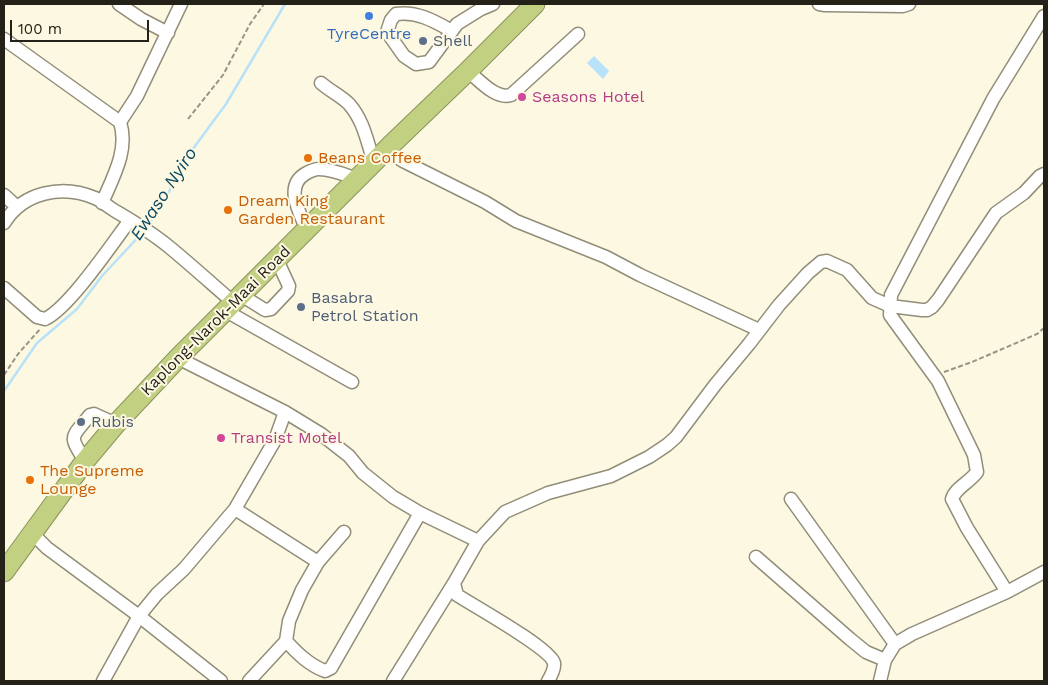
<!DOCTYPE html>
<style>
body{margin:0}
#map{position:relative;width:1048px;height:685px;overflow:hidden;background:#fdf8e1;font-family:"Work Sans",sans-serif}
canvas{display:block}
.frame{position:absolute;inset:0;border:5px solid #232118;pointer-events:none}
.scale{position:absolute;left:10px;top:20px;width:139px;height:22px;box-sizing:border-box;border:2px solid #232118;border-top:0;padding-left:6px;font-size:15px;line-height:18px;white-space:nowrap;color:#232118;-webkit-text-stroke:4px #fdf8e1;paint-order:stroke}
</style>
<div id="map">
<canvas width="1048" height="685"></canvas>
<div class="frame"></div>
<div class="scale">100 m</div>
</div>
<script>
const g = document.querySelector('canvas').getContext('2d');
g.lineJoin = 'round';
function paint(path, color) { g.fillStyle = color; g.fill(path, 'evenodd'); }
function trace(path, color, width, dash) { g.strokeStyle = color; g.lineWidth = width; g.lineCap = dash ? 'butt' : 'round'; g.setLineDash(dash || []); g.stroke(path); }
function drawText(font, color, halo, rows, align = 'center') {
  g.font = font + ' "Work Sans",sans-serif'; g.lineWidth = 4; g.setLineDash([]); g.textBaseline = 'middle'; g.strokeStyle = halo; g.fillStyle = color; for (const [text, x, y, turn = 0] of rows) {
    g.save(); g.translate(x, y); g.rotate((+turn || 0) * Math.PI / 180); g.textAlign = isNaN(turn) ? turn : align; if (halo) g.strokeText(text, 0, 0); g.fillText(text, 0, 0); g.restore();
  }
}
paint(new Path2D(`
 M594,56l15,15 -6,8 -16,-16z`), '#b7e2f9');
trace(new Path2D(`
 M148,225l16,-23 20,-41 42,-57 59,-100
 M4,391l33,-48 40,-34 25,-33 41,-44`), '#b7e2f9', 2.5);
const minor = new Path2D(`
 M119,4l22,15 27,14
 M819,4l6,1 78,1 6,-2
 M452,31c-18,-10 -35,-20 -56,-17l-5,6 -4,12 17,24 12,8 13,-2 28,-38 24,-15 12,-5
 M4,39l116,83c9,28 -7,55 -18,81
 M468,71c11,9 28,29 43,24l67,-61
 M321,83c9,8 20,13 28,21 15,17 18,38 25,58
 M120,122l17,-26 44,-92
 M386,150l17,11 82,41 31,19 90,36 34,18 119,55
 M4,195l12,11
 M4,223c19,-31 58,-39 91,-25 7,3 15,10 22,14 17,10 35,21 51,34 22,18 44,38 66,57
 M307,230c-7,-17 -23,-43 -2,-56 5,-3 9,-5 14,-5 13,0 27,6 38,10
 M4,288l33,29 8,2c24,-11 67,-75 85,-99
 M241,295l24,15 6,-1 17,-18 1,-5 -12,-26
 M226,311l126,71
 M178,358l107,54 36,22 28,22 14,17 30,24 27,16 58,28
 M85,461c-17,-27 -14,-22 5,-46l4,-1 22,10
 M791,499l104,145
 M235,509l83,53
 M33,534l14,14 92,68 82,65
 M756,557l94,82 16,13 19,8
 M1007,592l-40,-64 -15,-29c3,-11 18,-17 25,-27l-3,-17 -36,-74 -48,-66 1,-20 102,-196 51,-83
 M286,641l3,-20 13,-31 16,-28 26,-30
 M103,681l36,-65 18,-22 27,-25 51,-60 40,-69 10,-28
 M249,681l37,-40c11,12 23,24 39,30l6,-3 89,-155
 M393,681l61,-98
 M548,681c3,-5 7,-12 6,-18 -4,-15 -80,-57 -97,-68l-3,-12 24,-42 27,-29 43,-19 63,-17 38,-19 18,-12 9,-8 39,-52 34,-41 30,-39 29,-32 13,-11 6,-1 20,9 25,28 18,8 32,4h5l5,-3 6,-7 58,-87 28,-20 16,-17 4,-2
 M880,681l5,-21 10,-16 17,-10 95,-42 37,-20`);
const highway = new Path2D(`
 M4,572l81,-111 31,-37 62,-66 214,-214 76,-73 67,-67`);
trace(minor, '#928d78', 15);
trace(highway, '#8a935d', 21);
trace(new Path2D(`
 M188,119l35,-44 27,-51 14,-20
 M944,372l28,-10 65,-28 7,-6
 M4,375l14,-21 23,-26`), '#989484', 2, [5, 2.5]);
trace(minor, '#fff', 12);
trace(highway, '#c2d082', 19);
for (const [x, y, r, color] of [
 [369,16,5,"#3f7fe0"],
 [423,41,5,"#5c6f8a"],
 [522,97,5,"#d1479c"],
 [308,158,5,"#e8710a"],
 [228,210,5,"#e8710a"],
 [301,307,5,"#5c6f8a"],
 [81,422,5,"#5c6f8a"],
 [221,438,5,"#d1479c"],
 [30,480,5,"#e8710a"]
]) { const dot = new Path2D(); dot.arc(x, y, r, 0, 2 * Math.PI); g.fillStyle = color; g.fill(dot); trace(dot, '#fdf8e1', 2); }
drawText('16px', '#366cbe', '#fdf8e1', [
 ["TyreCentre",369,34]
]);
drawText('16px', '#4e5e75', '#fdf8e1', [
 ["Shell",433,41],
 ["Basabra",311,298],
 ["Petrol Station",311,316],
 ["Rubis",91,422]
], 'left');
drawText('16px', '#b23c85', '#fdf8e1', [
 ["Seasons Hotel",532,97],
 ["Transist Motel",231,438]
], 'left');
drawText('16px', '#c56008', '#fdf8e1', [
 ["Beans Coffee",318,158],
 ["Dream King",238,201],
 ["Garden Restaurant",238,219],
 ["The Supreme",40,471],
 ["Lounge",40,489]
], 'left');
drawText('16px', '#232118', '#fdf8e1', [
 ["Kaplong-Narok-Maai Road",216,321,-45]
]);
drawText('italic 18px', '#084862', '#fdf8e1', [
 ["Ewaso Nyiro",164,194,-57]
]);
</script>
